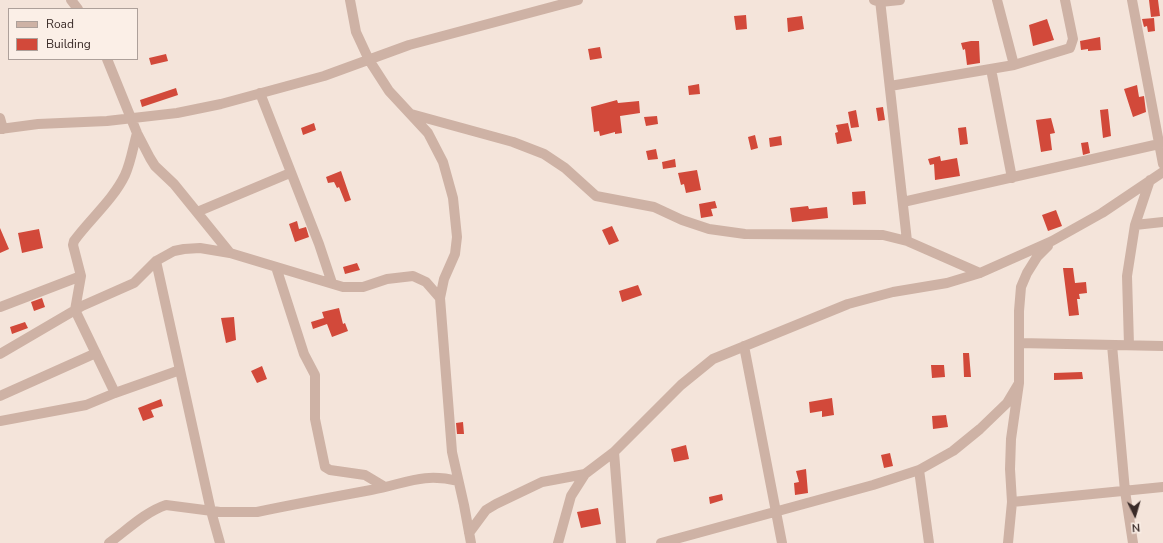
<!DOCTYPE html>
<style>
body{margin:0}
#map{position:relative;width:1163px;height:543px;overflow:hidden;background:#f4e4da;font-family:"Nunito Sans",sans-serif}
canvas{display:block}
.legend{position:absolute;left:8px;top:8px;width:130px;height:52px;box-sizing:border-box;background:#fbefe7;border:1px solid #ada09a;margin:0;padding:5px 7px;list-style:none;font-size:12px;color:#392a27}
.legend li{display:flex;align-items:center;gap:8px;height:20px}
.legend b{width:20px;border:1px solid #ada09a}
.north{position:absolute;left:1115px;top:495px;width:40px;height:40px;-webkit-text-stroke:3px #fbefe7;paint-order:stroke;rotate:175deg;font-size:11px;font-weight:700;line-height:16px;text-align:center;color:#392a27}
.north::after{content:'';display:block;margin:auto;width:14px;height:18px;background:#392a27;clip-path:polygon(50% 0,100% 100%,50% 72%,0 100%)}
</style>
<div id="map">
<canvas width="1163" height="543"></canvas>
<ul class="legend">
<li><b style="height:5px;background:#ceb2a5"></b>Road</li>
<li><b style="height:11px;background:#d2493a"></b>Building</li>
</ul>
<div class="north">N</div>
</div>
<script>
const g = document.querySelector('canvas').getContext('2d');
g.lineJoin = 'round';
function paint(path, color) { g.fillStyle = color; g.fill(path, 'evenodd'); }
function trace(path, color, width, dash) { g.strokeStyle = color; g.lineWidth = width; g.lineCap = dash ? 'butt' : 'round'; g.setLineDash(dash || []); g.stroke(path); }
paint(new Path2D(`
 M1149,0h9l2,16 -9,1z
 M746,15l1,14 -11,1 -2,-14z
 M802,16l2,13 -16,3 -1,-14z
 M1154,18l1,13 -7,1 -1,-6 -3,1 -2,-8z
 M1047,19l7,21 -21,6 -4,-21z
 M1100,37l1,13 -13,1v-2l-7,1 -1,-9z
 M971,41h8l1,22 -13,2 -2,-16 -2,1 -2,-7z
 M600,47l2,11 -12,2 -2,-11z
 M166,54l2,7 -17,4 -2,-7z
 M699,84l1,10 -11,1 -1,-9z
 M1137,85l2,12 5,-1 2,16 -13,5 -9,-28z
 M176,88l2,7 -36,12 -2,-7z
 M617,100l1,3 21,-2 1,12 -20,3 2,17 -7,1v-2l-15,4 -1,-5 -5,1 -3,-25z
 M883,107l2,13 -7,1 -2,-13z
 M1108,109l3,27 -8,2 -3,-28z
 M856,110l3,17 -8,1 -3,-16z
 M657,116l1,8 -12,2 -2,-9z
 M1051,118l4,15 -5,1 2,16 -11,2 -5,-32z
 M314,123l2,7 -13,5 -2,-7z
 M848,123l4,18 -15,3 -2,-11 3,-1 -2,-7z
 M966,127l2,17 -8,1 -2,-17z
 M755,135l3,13 -7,2 -3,-13z
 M781,136l1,9 -12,2 -1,-9z
 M1088,142l2,11 -7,2 -2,-12z
 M656,149l2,10 -10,1 -2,-9z
 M940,156l1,5 16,-3 3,18 -25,4 -1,-16 -4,1 -2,-6z
 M675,159l1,8 -13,2 -1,-7z
 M697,170l4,20 -15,3 -2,-9 -3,1 -3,-12z
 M341,171l10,29 -6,2 -6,-15 -2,1 -3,-6 -6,1 -2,-6z
 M865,191l1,13 -13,1 -1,-13z
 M715,201l2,7 -6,1 2,7 -12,2 -2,-14z
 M808,206l1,3 18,-2 1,11 -36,4 -2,-14z
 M1056,210l6,16 -14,5 -6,-16z
 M297,221l2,8 7,-2 3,10 -14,5 -6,-18z
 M612,226l7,15 -10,4 -7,-15z
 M0,228l9,21 -9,4z
 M39,229l4,19 -21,5 -4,-20z
 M357,263l3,7 -15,4 -2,-7z
 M1063,268h10l2,15 11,-1 1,11 -8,1 1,5h-3l2,16 -10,1z
 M638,285l4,10 -20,7 -3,-11z
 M42,298l3,9 -11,4 -3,-9z
 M339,308l4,16 2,-1 3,8 -16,6 -5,-13 -14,5 -2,-7 13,-4 -2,-6z
 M234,317l2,23 -10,3 -5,-25z
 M25,322l3,6 -16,6 -2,-7z
 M963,353h6l2,24h-7z
 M931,365h13l1,12 -13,1z
 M262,366l5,13 -10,4 -6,-12z
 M1082,372l1,7 -29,1v-7z
 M832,398l2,17 -12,2v-6l-12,2 -1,-11z
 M161,399l2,7 -12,4 3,7 -11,4 -5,-13z
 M946,415l2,12 -15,2 -1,-13z
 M463,422l1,12h-7l-1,-11z
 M686,445l3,14 -15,3 -3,-13z
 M890,453l3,13 -9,2 -3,-13z
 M806,469l2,24 -13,2 -1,-12 5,-1 -3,-11z
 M722,494l1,6 -13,4 -1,-7z
 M598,508l3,16 -20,4 -4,-16z`), '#d2493a');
trace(new Path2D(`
 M71,0l7,9
 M350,0l6,32 13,28 20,31 39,42 15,29 10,36 4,39 -2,17 -11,25 -4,19 12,154 12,53 7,38
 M874,0l6,2 20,-2
 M880,0l27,241
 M997,0l17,65
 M1132,0l31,164
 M107,59l30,74 13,25 5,8 19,18 56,69
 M991,69l21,109
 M890,86l124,-21 56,-17 3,-9 -8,-39
 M260,93l59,151 13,39
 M411,114l102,28 31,12 21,14 31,28 58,11 28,13 27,9 36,5 138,1 24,6 73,32
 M0,118l3,11
 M0,129l38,-5 69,-3 70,-8 44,-9 103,-28 85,-31 169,-45
 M903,202l256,-58
 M197,212l93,-39
 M1135,225l28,-3
 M156,261l55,250 9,32
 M276,267l28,87 11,21v44l10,48 5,3 35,5 20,12
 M0,307l81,-31
 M1019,343l144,3
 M1112,345l13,146 8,52
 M1129,345l-2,-69 8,-51 15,-45
 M744,346l38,197
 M0,354l82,-48 52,-23 22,-22 18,-10 10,-2 16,-1 30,5 113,34h20l24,-8 26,-3 13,6 14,16
 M115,393l-40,-83 6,-34 -8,-31 1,-4c16,-22 39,-41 51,-66 6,-13 8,-28 12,-42
 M0,396l96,-43
 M0,421l86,-16 29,-12 65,-23
 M614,452l7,91
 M919,470l10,73
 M1012,502l151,-15
 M469,533l17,-23 10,-6 46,-22 43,-8
 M109,543c18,-13 36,-31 57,-38l54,7h37c38,-8 76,-15 114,-22 34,-6 51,-18 87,-9
 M558,543l13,-47 14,-22 29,-22 67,-67 32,-26 135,-55 45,-12 54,-9 33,-10 72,-32 50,-28 61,-41
 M661,543l212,-58 46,-15 34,-19 27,-22 27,-26 12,-20
 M1008,543l4,-41 -2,-33 1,-30 8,-56v-72l2,-24 6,-14 10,-16 11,-11`), '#ceb2a5', 10);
</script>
